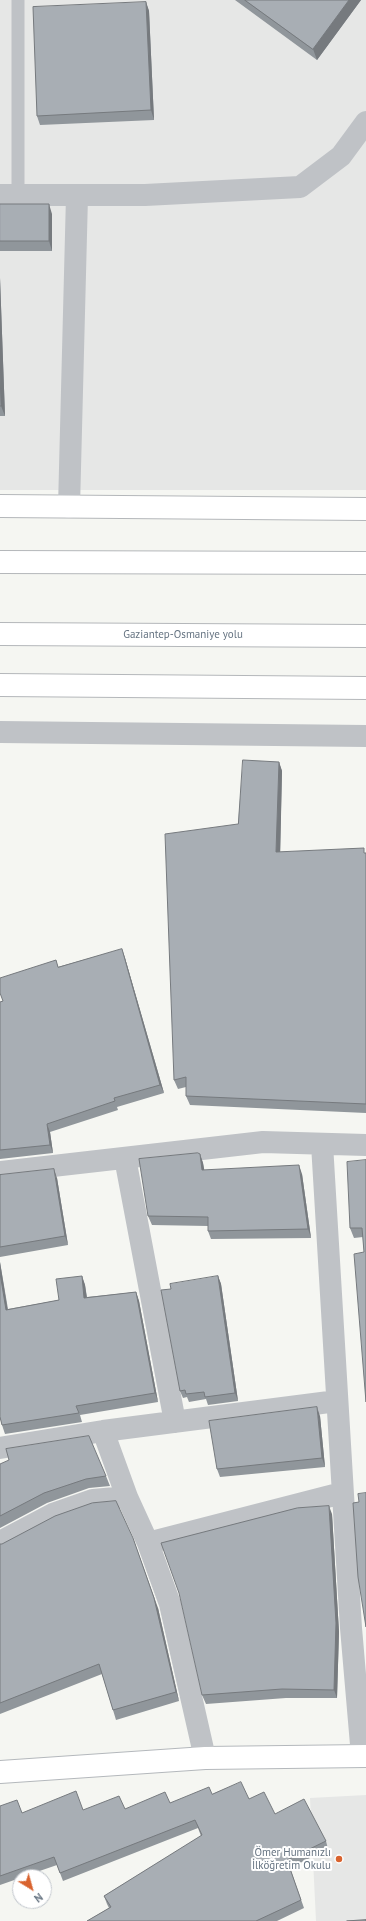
<!DOCTYPE html>
<meta charset="utf-8">
<style>
body{margin:0}
#map{position:relative;width:366px;height:1921px;overflow:hidden;background:#f5f6f2;font-family:"PT Sans",sans-serif}
canvas{display:block}
.north{position:absolute;left:12px;top:1869px;width:40px;height:40px;box-sizing:border-box;background:#fff;border:1px solid #c2c7cd;border-radius:50%;rotate:143deg;font-size:11px;font-weight:700;line-height:16px;text-align:center;color:#667482}
.north::after{content:'';display:block;margin:auto;width:14px;height:18px;background:#d9632f;clip-path:polygon(50% 0,100% 100%,50% 72%,0 100%)}
</style>
<div id="map">
<canvas width="366" height="1921"></canvas>
<div class="north">N</div>
</div>
<script>
const g = document.querySelector('canvas').getContext('2d');
g.lineJoin = 'round';
function paint(path, color) { g.fillStyle = color; g.fill(path, 'evenodd'); }
function trace(path, color, width, dash) { g.strokeStyle = color; g.lineWidth = width; g.lineCap = dash ? 'butt' : 'round'; g.setLineDash(dash || []); g.stroke(path); }
function drawText(font, color, halo, rows, align = 'center') {
  g.font = font + ' "PT Sans",sans-serif'; g.lineWidth = 4; g.setLineDash([]); g.textBaseline = 'middle'; g.strokeStyle = halo; g.fillStyle = color; for (const [text, x, y, turn = 0] of rows) {
    g.save(); g.translate(x, y); g.rotate((+turn || 0) * Math.PI / 180); g.textAlign = isNaN(turn) ? turn : align; if (halo) g.strokeText(text, 0, 0); g.fillText(text, 0, 0); g.restore();
  }
}
paint(new Path2D(`
 M0,0h366v490h-366z
 M366,1795v126h-50l-6,-123z`), '#e6e7e6');
const secondary = new Path2D(`
 M0,1772l205,-14 161,-2`);
const highway = new Path2D(`
 M0,506l366,3
 M0,562l366,1
 M0,634l366,2
 M0,685l366,3`);
trace(secondary, '#b4b8bc', 24);
trace(highway, '#b4b7ba', 24);
trace(new Path2D(`
 M18,0v195`), '#bfc2c6', 13);
trace(new Path2D(`
 M0,195h145l155,-8 41,-31 25,-34
 M69,507l8,-311
 M0,732l366,4
 M322,1144l29,484 11,128
 M125,1158l50,264
 M0,1172l263,-30 103,3
 M103,1431l24,66 21,46 22,61 35,154
 M0,1448l103,-17 234,-30
 M0,1542l53,-28 40,-14 34,-3
 M148,1543l194,-50`), '#bfc2c6', 22);
trace(secondary, '#fff', 22);
trace(highway, '#fff', 22);
paint(new Path2D(`
 M235,0h126l-44,60z
 M146,2l3,9 5,109 -114,5 -3,-9z
 M0,204l52,10v37h-52z
 M0,278l5,138h-5z
 M279,762l3,9 -2,81 86,1v260l-176,-8 -4,-9v-9l-8,2 -4,-9 64,-256z
 M122,949l3,9 39,135 -47,14 1,3 -68,22 3,21 -53,6v-157l3,-1 53,-41 2,7z
 M200,1154l3,9 1,7 98,4 9,64 -100,1 -3,-8v-5l-56,-1 -4,-9z
 M366,1160l-2,92 -1,-15 -9,1 -4,-10z
 M0,1175l57,3 11,67 -68,12z
 M0,1262l8,47 51,-9 23,-24 3,9 2,12 49,-5 3,9 19,101 -78,13 2,7 -77,12 -3,-9 -2,-8z
 M218,1276l3,8 17,117 -30,4 -2,-6 -17,3 -2,-5 -4,1 -3,-7 -9,-102z
 M320,1416l5,51 -105,10 -3,-8z
 M0,1464l106,12 4,10 -21,2 -42,15 -47,25z
 M332,1514l7,118 -2,66h-51l-80,6 -4,-9z
 M0,1544l158,64 21,93 -63,19 -3,-10 -11,-36 -102,40z
 M212,1794l37,5 26,15 51,27 2,8 -38,19 14,40 -27,13h-190l22,-13 -2,-4 -3,-8 97,-60 -3,-8 -135,53 -6,-16 -35,12h-2v1l-20,7v-79l22,7 103,-4 45,-6z`), '#90969b');
paint(new Path2D(`
 M349,0h12l-44,60 -4,-11z
 M146,2l3,9 5,109 -3,-10z
 M49,204l3,10v37l-3,-10z
 M0,278l5,138 -4,-10 -1,-35z
 M279,762l3,9 -2,91 -4,-10z
 M122,949l3,9 39,135 -4,-8z
 M47,1124l3,8 3,21 -3,-8z
 M200,1154l3,9 3,16 -4,-9z
 M299,1165l3,9 9,64 -3,-9z
 M54,1169l3,9 11,67 -3,-9z
 M0,1262l9,57 -3,-9 -6,-37z
 M82,1276l3,9 3,22 -4,-9z
 M218,1276l3,8 17,117 -3,-8z
 M136,1292l3,9 19,101 -3,-9z
 M317,1407l3,9 5,51 -3,-9z
 M329,1506l3,8 7,118 -2,66 -3,-8z
 M133,1538l25,70 21,93 -3,-9z`), '#767a7e');
const building = new Path2D(`
 M245,0h104l-36,49z
 M146,2l5,108 -114,6 -4,-109z
 M0,204h49v37h-49z
 M0,371l1,35h-1z
 M243,760l36,2 -3,90 88,-4v5h2v251l-180,-8v-19l-12,3 -9,-246 73,-10z
 M122,949l38,136 -46,13 1,3 -68,23 3,21 -50,5v-148l3,-1 -3,-8v-15l56,-18 2,7z
 M198,1153l2,1 2,16 97,-5 9,64 -100,2v-14l-60,-1 -9,-57z
 M366,1160v242l-12,-148 10,-2 -2,-24h-12l-3,-66z
 M54,1169l11,67 -65,11v-72z
 M0,1273l6,37 53,-10 -3,-21 26,-3 2,22 52,-6 19,101 -79,13 3,7 -77,12 -2,-8z
 M218,1276l17,117 -30,4 -1,-5 -18,2 -1,-4 -5,1 -19,-101 10,-1 -1,-5z
 M317,1407l5,51 -105,11 -8,-48z
 M89,1436l17,40 -20,3 -42,14 -44,23v-52l9,-4 -3,-11z
 M366,1493v134l-8,-50 -5,-74 6,-1 -1,-8z
 M116,1501l17,37 21,60 22,94 -63,18 -14,-46 -99,39v-159h2l53,-28 37,-13z
 M329,1506l7,117 -2,67 -52,-1 -80,6 -23,-102 -18,-50 136,-35z
 M241,1782l8,17 15,-7 11,22 29,-15 22,42 -39,19 14,40 -45,21h-169l24,-14 -7,-11 98,-61 -7,-15 -135,53 -6,-16 -54,19v-70l17,-6 5,13 54,-22 7,19 36,-14 6,13 40,-17 5,11 39,-16 3,7z
 M366,1920v1h-19z`);
paint(building, '#a8aeb4');
trace(building, '#767a7e', 1);
for (const [x, y, r, color] of [
 [339,1859,4,"#d9632f"]
]) { const dot = new Path2D(); dot.arc(x, y, r, 0, 2 * Math.PI); g.fillStyle = color; g.fill(dot); trace(dot, '#fff', 1.5); }
drawText('11px', '#667482', '#fff', [
 ["Gaziantep-Osmaniye yolu",183,635]
]);
drawText('11px', '#667482', '#fff', [
 ["Ömer Humanızlı",331,1853],
 ["İlköğretim Okulu",331,1866]
], 'right');
</script>
